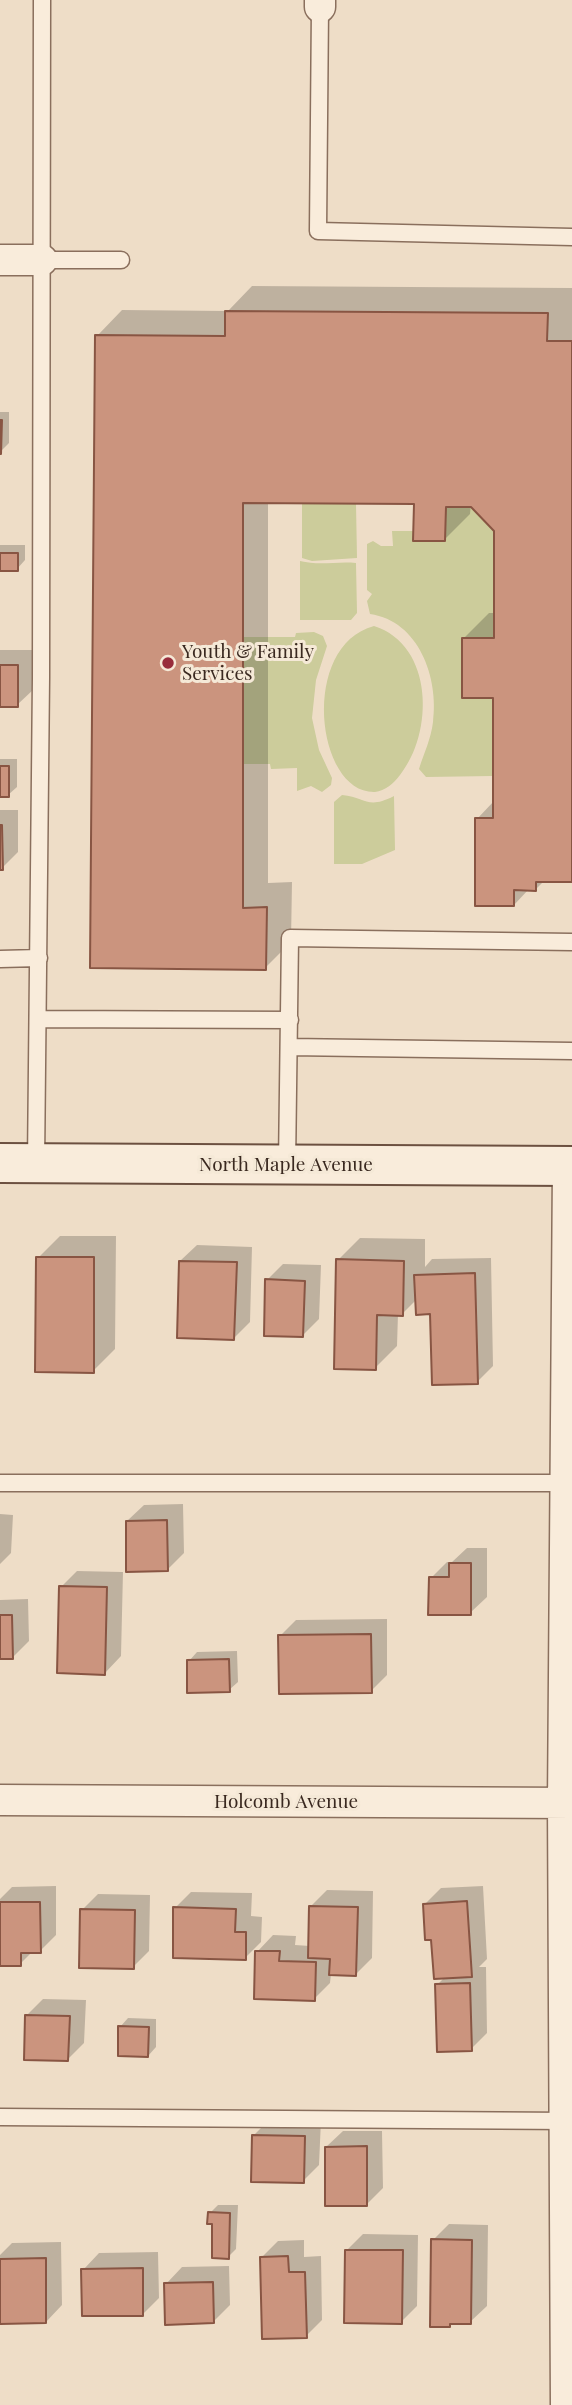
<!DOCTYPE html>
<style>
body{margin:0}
canvas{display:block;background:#eeddc7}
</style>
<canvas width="572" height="2405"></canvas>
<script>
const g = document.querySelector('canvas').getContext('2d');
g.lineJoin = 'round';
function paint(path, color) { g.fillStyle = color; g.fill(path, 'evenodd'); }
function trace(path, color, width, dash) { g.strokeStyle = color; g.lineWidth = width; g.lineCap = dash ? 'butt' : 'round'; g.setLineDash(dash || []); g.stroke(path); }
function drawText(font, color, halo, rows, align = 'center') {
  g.font = font + ' "Playfair Display",serif'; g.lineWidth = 6; g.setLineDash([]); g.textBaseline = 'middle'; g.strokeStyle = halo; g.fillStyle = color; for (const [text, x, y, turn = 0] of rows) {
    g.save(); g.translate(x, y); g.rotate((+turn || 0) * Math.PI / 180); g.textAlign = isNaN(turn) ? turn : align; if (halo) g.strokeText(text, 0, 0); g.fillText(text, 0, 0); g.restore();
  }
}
paint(new Path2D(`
 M302,503l54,1 1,54 -45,3 -10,-3z
 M446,507h25l23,24v107h-32v60h31v78l-67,1 -7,-8c5,-16 12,-30 14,-47 6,-44 -14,-101 -63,-108l-3,-13 5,-7 -5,-4v-46l6,-3 8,5h12l-1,-15h21l1,10h31z
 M300,561c20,5 37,0 56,2l1,50 -6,7h-51z
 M374,626c60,19 60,107 26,149 -6,8 -15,16 -25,17 -59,2 -76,-146 -1,-166z
 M314,632l9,4 4,10 -11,34 -4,38 7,32 13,28 -1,7 -9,7 -11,-6 -14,5v-23l-26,1 -1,-5h-27v-127h52l1,-4z
 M342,795c24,2 25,15 52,1l1,54 -33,14h-28v-62z`), '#cccc9b');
paint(new Path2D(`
 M252,286l320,2v592h-27l-9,9h-7l-15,16 -37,-86 17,-18v-105l-30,-58 25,-25h7v-82l-25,-27 -1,10 -25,25 -29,-37h-148v381l24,-1 -1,60 -26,26 -173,-1 5,-631 25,-26 106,1z
 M0,412h9v31l-9,9z
 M0,545h25v15l-8,9h-17z
 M0,650h33l1,39 -17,16h-17z
 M0,759h17v28l-9,8h-8z
 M0,810h18v42l-16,16 -2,1z
 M60,1236h56l-1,113 -22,22 -55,-113z
 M360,1238l65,1v28l7,-8 59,-1 2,108 -16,16 -45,-70 -15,-13 -15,15h-4l-1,32 -22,22 -37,-108z
 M197,1245l55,2 -2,75 -16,16 -54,-77z
 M283,1264l38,1 -2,54 -16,16 -36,-55z
 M183,1504l1,49 -16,16 -41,-48 17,-16z
 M0,1514l13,1 -2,38 -11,11z
 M467,1548h20v49l-17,16 -39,-35 16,-16h5z
 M77,1571l46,1 -2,84 -16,17 -44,-86z
 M28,1599l1,42 -16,16h-13v-57z
 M387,1619v56l-16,16 -91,-55 16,-16z
 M237,1651l1,31 -9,8 -40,-29 8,-9z
 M56,1886v49l-16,16h-7l-13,13h-20v-65l12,-12z
 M483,1886l4,73 -8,8h7l1,66 -16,16 -34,-64 8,-8 -20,-73 16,-16z
 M327,1890l46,1 -1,67 -16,16h-25l-1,9 -16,16 -57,-47 16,-17 23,1 -1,9 15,1v-39z
 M191,1892l61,1 -1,23 11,1 -1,25 -16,16 -70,-50z
 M98,1894l52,1 -1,56 -16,16 -51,-57z
 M43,1999l43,1 -2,43 -16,16 -41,-44z
 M128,2018l28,1v28l-8,9 -28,-29z
 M270,2119l51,1 -2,45 -16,16 -49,-46z
 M343,2131h39l1,57 -16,16 -41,-57z
 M218,2205h20l-2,44 -8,8 -18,-44z
 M449,2224l39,1 -1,81 -17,16h-17l-4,4 -16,-86z
 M363,2234l55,1 -1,71 -16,16 -54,-72z
 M304,2240v17l17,-1 1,64 -16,16 -44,-79 16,-16z
 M61,2242l1,63 -16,17 -46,1v-68l12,-12z
 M158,2252l1,46 -16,16 -60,-44 16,-17z
 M229,2266l1,39 -17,17 -47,-38 16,-17z`), '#0003');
const building = new Path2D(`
 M225,311l323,2 -1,28h25v541h-36v9l-22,-1v16h-39v-88h18v-120h-31v-60h32v-107l-23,-24h-25l-1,34h-32l1,-37 -171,-1v405l24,-1 -1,63 -176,-2 5,-633 130,1z
 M0,420h2l-1,34h-1z
 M0,553h18v18h-18z
 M0,665h18v42h-18z
 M0,766h9v31h-9z
 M0,825h2l1,45h-3z
 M36,1257h58v116l-59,-1z
 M336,1259l68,2 -1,55 -26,-1 -1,55 -42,-1z
 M179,1261l58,1 -3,78 -57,-2z
 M475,1273l3,111 -46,1 -2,-71 -14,1 -2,-40z
 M265,1279l40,2 -2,56 -39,-1z
 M167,1520l1,51 -42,1v-51z
 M449,1563h22v52h-43l1,-38h20z
 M59,1586l48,1 -2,88 -48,-2z
 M0,1615h12l1,44h-13z
 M371,1634l1,59 -93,1 -1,-59z
 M229,1659l1,33 -43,1v-33z
 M467,1901l5,76 -38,2 -3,-39h-6l-2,-36z
 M0,1902h40l1,51h-20v13h-21z
 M309,1906l49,1 -2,69 -27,-1 1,-16 -22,-1z
 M173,1907l63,2 -1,23h11v28l-73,-2z
 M80,1909l55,1 -1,59 -55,-1z
 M255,1951h25l-1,10 37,1 -1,39 -61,-2z
 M470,1983l2,68 -35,1 -2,-68z
 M25,2015l45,1 -2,45 -44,-1z
 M118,2026l31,1 -1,30 -30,-1z
 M252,2135l53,1 -1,47 -53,-1z
 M367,2146v60h-42v-59z
 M208,2212l22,1 -1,46 -17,-1v-34h-5z
 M431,2239l41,1 -1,84h-21v3h-20z
 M345,2250h58l-1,74 -58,-1z
 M288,2256l1,16h16l2,66 -45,1 -2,-82z
 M46,2258v65l-46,1v-65z
 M143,2268v48h-61l-1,-47z
 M213,2282l1,41 -49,2 -1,-42z`);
paint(building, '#cb947e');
trace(building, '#885543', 2);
const lane = new Path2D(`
 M320,7l-2,224 254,6
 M42,260h79
 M0,959l39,-1
 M39,1019l251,1
 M290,1047l282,4
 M36,1163l5,-485 1,-678
 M287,1165l3,-227 282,4
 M0,1483h572
 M0,2117l570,4`);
const street = new Path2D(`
 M320,0v7
 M0,260h42
 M0,1800l572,3
 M566,2405l-3,-602 5,-637`);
const secondary = new Path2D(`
 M0,1163l572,3`);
trace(lane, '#8a6f5d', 19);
trace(street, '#8a6f5d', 33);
trace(secondary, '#6c5040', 42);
trace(lane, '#f9ecdb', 16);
trace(street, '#f9ecdb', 30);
trace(secondary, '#f9ecdb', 38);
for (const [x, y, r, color] of [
 [168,663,7,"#982d3c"]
]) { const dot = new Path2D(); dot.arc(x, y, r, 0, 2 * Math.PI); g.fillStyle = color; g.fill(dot); trace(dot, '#f5e9d7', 2.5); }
drawText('19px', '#3a2920', '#f5e9d7', [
 ["Youth & Family",182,652],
 ["Services",182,674]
], 'left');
drawText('19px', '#3a2920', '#f5e9d7', [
 ["North Maple Avenue",286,1165],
 ["Holcomb Avenue",286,1802]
]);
</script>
